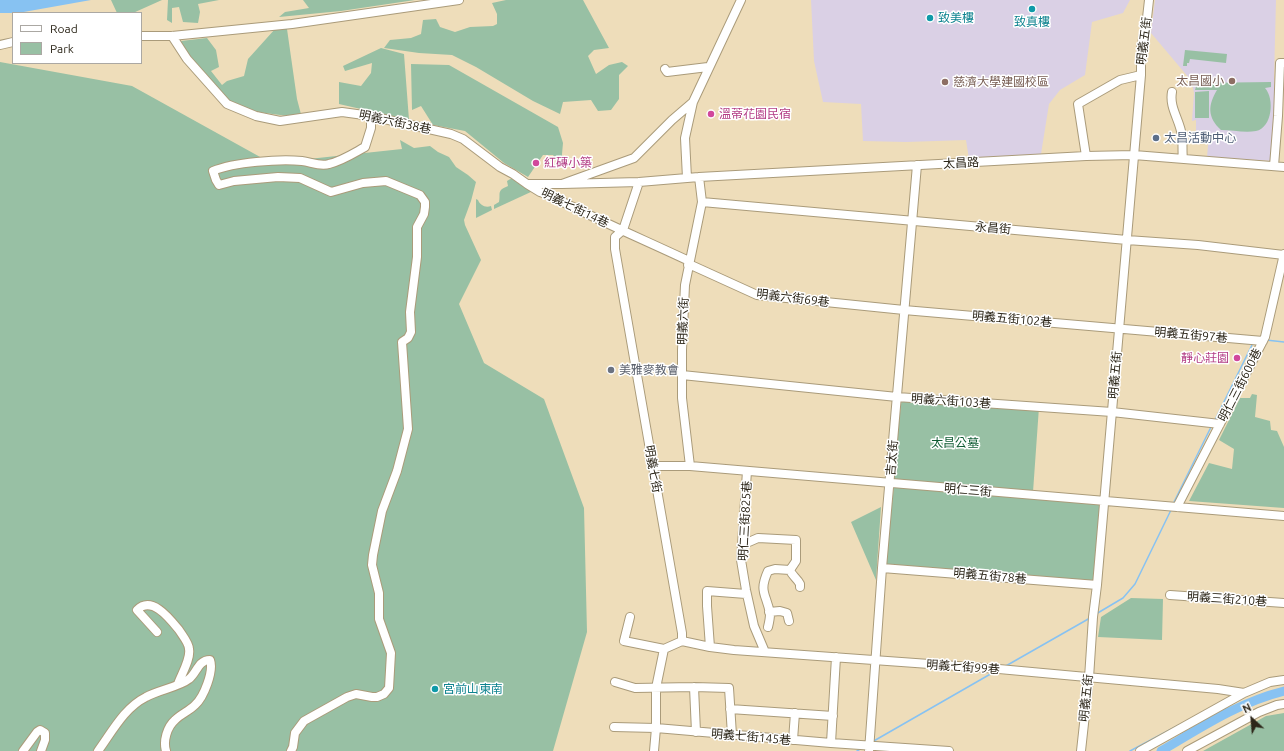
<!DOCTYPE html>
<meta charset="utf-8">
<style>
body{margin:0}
#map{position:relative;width:1284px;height:751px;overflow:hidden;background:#eeddba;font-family:Ubuntu,sans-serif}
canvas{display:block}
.legend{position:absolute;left:12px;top:12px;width:130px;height:52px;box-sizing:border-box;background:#fff;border:1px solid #aba8a3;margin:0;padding:5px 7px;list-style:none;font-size:12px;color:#2c2619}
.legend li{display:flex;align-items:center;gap:8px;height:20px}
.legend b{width:20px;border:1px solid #aba8a3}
.north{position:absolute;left:1232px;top:699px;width:40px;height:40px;-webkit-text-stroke:3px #fff;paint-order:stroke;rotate:334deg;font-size:11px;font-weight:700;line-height:16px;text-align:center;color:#2c2619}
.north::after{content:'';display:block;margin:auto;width:14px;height:18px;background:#2c2619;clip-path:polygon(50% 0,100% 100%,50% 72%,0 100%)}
</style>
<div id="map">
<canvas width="1284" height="751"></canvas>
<ul class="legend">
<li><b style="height:5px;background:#fff"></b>Road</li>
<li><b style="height:11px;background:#98c0a4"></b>Park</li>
</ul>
<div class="north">N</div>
</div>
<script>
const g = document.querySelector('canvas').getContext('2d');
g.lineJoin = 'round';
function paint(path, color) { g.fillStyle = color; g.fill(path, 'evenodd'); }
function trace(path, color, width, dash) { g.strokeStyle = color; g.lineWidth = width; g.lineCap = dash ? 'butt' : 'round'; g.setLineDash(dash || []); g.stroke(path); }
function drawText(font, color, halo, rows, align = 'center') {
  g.font = font + ' Ubuntu,"Noto Sans TC",sans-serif'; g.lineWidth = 3; g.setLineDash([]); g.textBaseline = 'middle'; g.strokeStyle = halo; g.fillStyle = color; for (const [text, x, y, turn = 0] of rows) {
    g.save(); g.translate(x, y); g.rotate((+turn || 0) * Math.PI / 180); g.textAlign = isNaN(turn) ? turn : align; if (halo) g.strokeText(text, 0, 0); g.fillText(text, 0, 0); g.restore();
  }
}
paint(new Path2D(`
 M811,0h319l-7,13 -31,9 -7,53 -25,15 -11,14 -8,50 -72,5 -3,-19 -60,2 -43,-1 -2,-37 -38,-2 -9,-41z
 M1155,0h121l-2,78v83l-67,-4 2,-23 -13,3v-17l-4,1 2,-28 -2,-9 -3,-6 -38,-45z`), '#dad0e5');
paint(new Path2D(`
 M111,0h51l-29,13h-16z
 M168,0h51l-21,4 2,8 -2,11 -15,-1 -4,-15 -7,1v15l-5,-3z
 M303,0h112l-74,11 -62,6 6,-5 24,-4z
 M506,0h77l26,48 -15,2 -6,6 8,18 13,-9 13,-3 6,4 -9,9v24l-8,11 -13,1 -7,-11 -28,2 -3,12 -27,-13 -57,-34 -24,-12 -33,-2 -35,-5 6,-8 21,-2 10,-4 2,-14 13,-1 4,8 15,5 15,-5 23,-1 4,-2v-10l-5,-11z
 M275,29h12l10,70 5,19 -44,-6 -28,-10 -43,-43 -6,-18 26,-3 9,12 3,17 -8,4 11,14 5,-4 17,-5 4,-17z
 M381,48l23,6 5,66 -70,-16v-22l22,4 10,-13 1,-10 -27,8 -2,-5z
 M1185,50l42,4 -1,9 -36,-4 -1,4h-2v3h-4z
 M0,62l132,24 139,77 131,-14 -2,-9 14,8 16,-2 8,6 11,5 7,10 12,8 8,7 -5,19 -7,19 1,5 16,35 -22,44 25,59 60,36 40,109 3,124 -34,119h-553z
 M411,64l38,1 109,62 5,16 -2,22 -8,-10h-10l-15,22 -24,-14 -39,-32 -32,-6 -12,-19 -9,4z
 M1271,82v5l-6,1c10,11 7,40 -9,43 -11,2 -24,-1 -35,-1 -14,-13 -13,-25 -4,-40h-22l2,-7z
 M1209,91v27h-14v-26z
 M512,178l21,13 -39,18v-4l5,-3c2,-9 -3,-11 9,-16l-1,-5z
 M476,199l2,1c2,5 7,8 13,6l1,4 -16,8z
 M1252,394l5,1 -2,22 15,4 1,9 6,1 7,16v61l-95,-7 20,-38 23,6 2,-20 -15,-9 21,-42h10z
 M902,396l137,11 -6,85 -141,-10z
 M894,486l208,16 -6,81 -211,-17z
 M881,507l-5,73 -25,-58z
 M1131,598l32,1 -1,41 -64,-3 3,-20z
 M1284,713v38h-81l63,-35z`), '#98c0a4');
paint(new Path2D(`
 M0,0h91l-73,13h-18z`), '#87c2f2');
trace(new Path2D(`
 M1266,340l18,2
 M1215,420l38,-77
 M1173,504l39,-79
 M1096,614l27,-16 12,-14 36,-74
 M1004,667l86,-49
 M872,742l122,-70
 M857,751l5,-3
 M1130,751l49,-26`), '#87c2f2', 1.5);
trace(new Path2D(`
 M1161,751c39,-23 78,-49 123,-60`), '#87c2f2', 9);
const minor = new Path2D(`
 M141,36h31l120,-12 167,-24
 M172,36l15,23 40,45 29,12 24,5 62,-9 29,4 80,18 12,5 37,28 13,7 14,10h35l72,-26 38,-38 21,-18
 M0,45l13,-3
 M665,69l2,3 41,-5
 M1172,92c-3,16 8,28 10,44 1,7 0,15 1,23
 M1086,156l-8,-52 42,-24 21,-5
 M1274,166l4,-50 2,-53h4
 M687,178l-2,-40 8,-36 48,-102
 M639,182l-16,48 -8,7v12l67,384v8l-18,8 -8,39v40l-2,23
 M527,184l13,8 9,3c46,24 93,44 140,66
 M562,184l77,-2 60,-5 387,-21 48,-1 150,12
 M702,202l425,38 71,5 86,10
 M688,265h3l66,30 147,15 359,31
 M682,375l215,22 215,15 108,12
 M652,466h38l594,50
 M690,466l-8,-68v-48l3,-65 17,-83 -3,-25
 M747,471l-6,89 5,30 8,36 11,26
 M1177,507l88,-170 19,-83
 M742,545l16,-7 38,2v21l-6,9c2,6 7,8 10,14v3
 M882,568l215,17
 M1170,595l114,8
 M769,612l11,-1 7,2 2,8
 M630,617l-6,24 40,8
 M768,627c1,-4 2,-9 2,-13 -3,-20 -12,-21 -2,-43l7,-2 15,1
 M157,632l-20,-22c15,-15 33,9 42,20 3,5 10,13 10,19 2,10 -8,26 -11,35
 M682,641l28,6 24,3 265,19 219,20 26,4
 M710,647l-3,-41v-15l39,3
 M615,682l20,6 59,-1 35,1 3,47
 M694,687l2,45
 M730,709l103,7
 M614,727l42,1 175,15 118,8
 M793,740l2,-27
 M831,743l5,-86
 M23,751l14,-19 3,-2 5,3v7l-4,11
 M98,751c14,-19 26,-43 48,-54 12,-7 33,-10 43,-18 8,-6 9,-19 21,-19 4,11 -6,37 -15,45 -6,6 -14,9 -20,15 -8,7 -12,21 -9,31
 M291,751l2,-4 2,-14 9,-12 43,-24 9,-3 16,3h5l7,-3 5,-6 2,-35 -12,-34v-26l-7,-28 1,-10 9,-44 15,-40 11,-42 -6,-87 6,-4 3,-6 -1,-20 7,-55v-30l7,-13 1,-7v-5l-5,-7 -34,-14 -23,2 -32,9 -31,-14 -22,-1 -44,4 -15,4 -3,-5 -3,-9c21,-9 66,-12 89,-10 9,1 18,6 27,3 13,-3 25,-11 36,-17l6,-19v-12
 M869,751l13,-183 35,-403
 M1081,751l8,-73 4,-61 4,-32 44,-510v-26l6,-31 2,-18
 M1140,751l104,-58 26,-11 14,-2
 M1187,751l72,-39 18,-7 7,-1`);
trace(minor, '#aa9b7a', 10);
trace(minor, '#fff', 8);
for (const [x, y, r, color] of [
 [1032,9,4,"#0f9aa8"],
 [930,18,4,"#0f9aa8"],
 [1232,81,4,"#8d6e63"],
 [945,82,4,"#8d6e63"],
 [711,114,4,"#d1479c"],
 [1156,138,4,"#5c6f8a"],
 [536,163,4,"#d1479c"],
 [1237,358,4,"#d1479c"],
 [611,370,4,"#6b7280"],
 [435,689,4,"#0f9aa8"]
]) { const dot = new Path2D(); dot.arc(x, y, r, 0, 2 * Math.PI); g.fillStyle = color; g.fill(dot); trace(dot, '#fff', 1.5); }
drawText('12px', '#0d838f', '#fff', [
 ["致美樓",938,18],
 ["致真樓",1032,22,"center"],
 ["宮前山東南",443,689]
], 'left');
drawText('12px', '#2c2619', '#fff', [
 ["明義五街",1144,41,-83],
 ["明義六街38巷",395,122,12],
 ["太昌路",961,163,-3],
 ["明義七街14巷",575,208,26],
 ["永昌街",993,228,5],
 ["明義六街69巷",793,298,7],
 ["明義五街102巷",1012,319,5],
 ["明義六街",683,321,-88],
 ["明義五街97巷",1191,335,5],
 ["明義五街",1115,375,-85],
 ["明仁三街600巷",1240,385,-63],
 ["明義六街103巷",951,401,4],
 ["吉太街",892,458,-85],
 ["明義七街",653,469,80],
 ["明仁三街",968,490,5],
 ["明仁三街825巷",745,521,-87],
 ["明義五街78巷",990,576,5],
 ["明義三街210巷",1227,599,4],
 ["明義七街99巷",963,667,4],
 ["明義五街",1086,698,-84],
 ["明義七街145巷",751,737,5]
]);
drawText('12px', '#785e54', '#fff', [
 ["太昌國小",1224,81],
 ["慈濟大學建國校區",953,82,"left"]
], 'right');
drawText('12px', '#b23c85', '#fff', [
 ["溫蒂花園民宿",719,114],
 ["紅磚小築",544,163],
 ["靜心莊園",1229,358,"right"]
], 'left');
drawText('12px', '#4e5e75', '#fff', [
 ["太昌活動中心",1164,138]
], 'left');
drawText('12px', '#5b616d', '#fff', [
 ["美雅麥教會",619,370]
], 'left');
drawText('12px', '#0e5b32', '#fff', [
 ["太昌公墓",955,443]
]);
</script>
